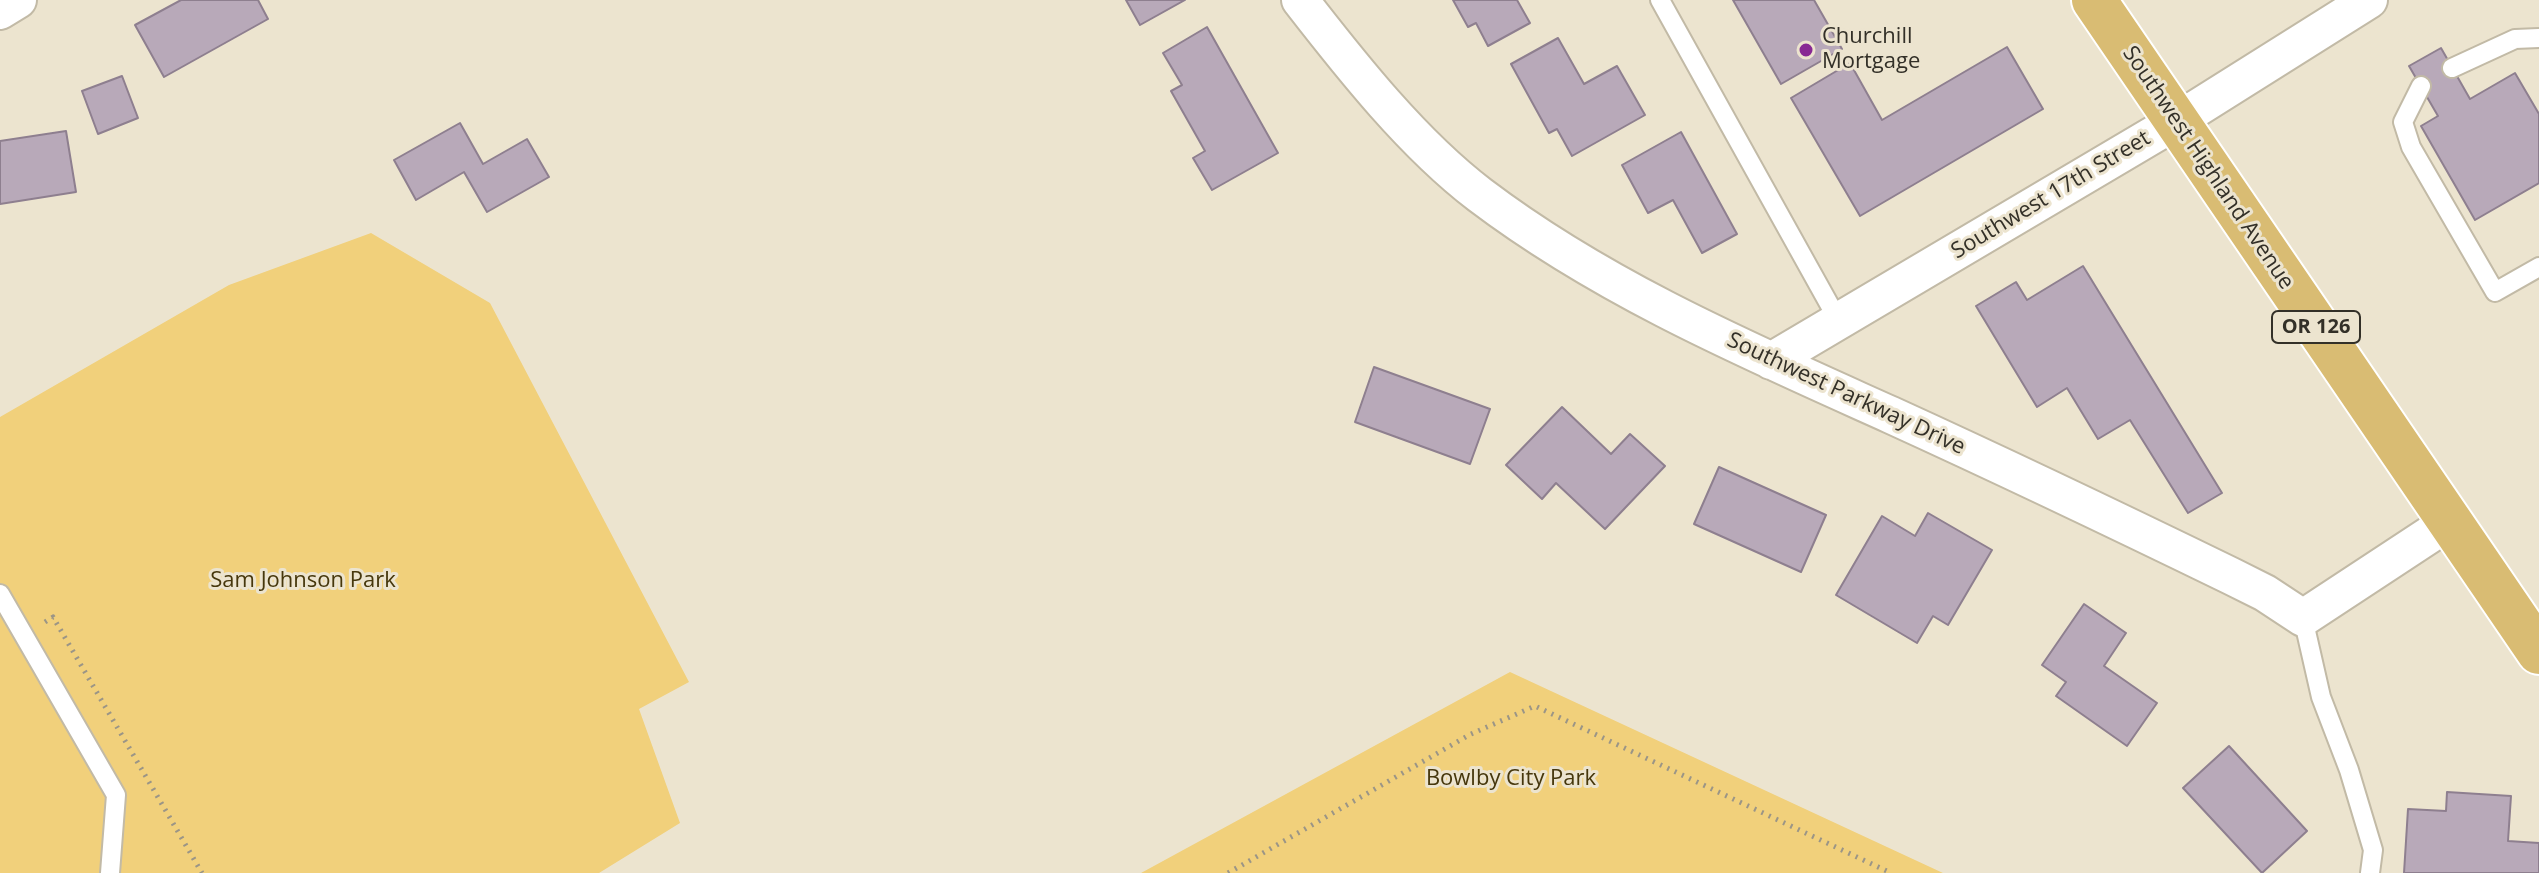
<!DOCTYPE html>
<style>
body{margin:0}
canvas{display:block;background:#ece4cf}
</style>
<canvas width="2539" height="873"></canvas>
<script>
const g = document.querySelector('canvas').getContext('2d');
g.lineJoin = 'round';
function paint(path, color) { g.fillStyle = color; g.fill(path, 'evenodd'); }
function trace(path, color, width, dash) { g.strokeStyle = color; g.lineWidth = width; g.lineCap = dash ? 'butt' : 'round'; g.setLineDash(dash || []); g.stroke(path); }
function drawText(font, color, halo, rows, align = 'center') {
  g.font = font + ' "Open Sans",sans-serif'; g.lineWidth = 6; g.setLineDash([]); g.textBaseline = 'middle'; g.strokeStyle = halo; g.fillStyle = color; for (const [text, x, y, turn = 0] of rows) {
    g.save(); g.translate(x, y); g.rotate((+turn || 0) * Math.PI / 180); g.textAlign = isNaN(turn) ? turn : align; if (halo) g.strokeText(text, 0, 0); g.fillText(text, 0, 0); g.restore();
  }
}
paint(new Path2D(`
 M371,233l119,70 199,379 -50,27 41,114 -81,50h-599v-456l229,-132z
 M1510,672l433,201h-802z`), '#f1d07b');
const building = new Path2D(`
 M181,0h77l10,19 -104,58 -29,-52z
 M1126,0h59l-45,25z
 M1453,0h64l13,23 -42,23 -12,-23 -8,4z
 M1733,0h81l28,49 -61,35z
 M1207,27l71,126 -66,37 -19,-32 12,-7 -34,-60 11,-6 -19,-32z
 M1558,38l26,46 33,-18 28,49 -73,41 -15,-27 -8,4 -38,-69z
 M2007,47l36,62 -183,107 -69,-118 59,-35 32,57z
 M2441,48l29,51 45,-26 24,41v69l-64,37 -54,-94 17,-10 -29,-50z
 M122,76l16,42 -40,16 -16,-43z
 M460,123l23,41 44,-25 22,38 -62,35 -23,-40 -48,28 -22,-40z
 M66,131l10,61 -76,12v-63z
 M1681,132l56,102 -35,19 -29,-53 -25,13 -26,-48z
 M2083,266l139,227 -34,20 -58,-93 -32,19 -31,-51 -30,19 -61,-101 40,-24 11,18z
 M1374,367l116,42 -20,55 -115,-42z
 M1562,407l49,47 19,-20 35,32 -60,63 -49,-46 -14,16 -36,-34z
 M1719,467l107,48 -25,57 -107,-48z
 M1928,513l64,37 -44,75 -15,-9 -16,27 -81,-48 46,-79 33,20z
 M2084,604l42,29 -22,33 53,37 -30,43 -71,-50 10,-14 -24,-17z
 M2229,746l78,85 -45,42 -79,-85z
 M2447,792l64,4 -3,45 31,2v30h-135l4,-64 38,2z`);
paint(building, '#b8a9b9');
trace(building, '#8e7f8f', 2);
const lane = new Path2D(`
 M1660,0l178,320
 M2452,68l63,-29 24,-1
 M2421,86l-18,36 8,25 84,145 44,-25
 M0,594l116,201 -6,78
 M2303,618l18,79 28,73 24,80 -3,23`);
const street = new Path2D(`
 M1300,0c52,67 113,144 180,195 124,94 271,157 411,220 114,52 227,106 340,161l34,17 38,25 146,-96
 M0,11l18,-11
 M1771,361l404,-239 194,-122`);
const highway = new Path2D(`
 M2094,0l445,652`);
trace(lane, '#c2baa6', 22);
trace(street, '#c2baa6', 40);
trace(highway, '#fff', 48);
trace(new Path2D(`
 M45,622l8,-5 149,256
 M1228,873l243,-139 64,-28 356,167`), '#9b9586', 5, [2, 6]);
trace(lane, '#fff', 18);
trace(street, '#fff', 36);
trace(highway, '#d9bc73', 44);
for (const [x, y, r, color] of [
 [1806,50,8,"#882993"]
]) { const dot = new Path2D(); dot.arc(x, y, r, 0, 2 * Math.PI); g.fillStyle = color; g.fill(dot); trace(dot, '#ece4cf', 3); }
for (const [x, y, w] of [
 [2316,327,88]
]) { const box = new Path2D(); box.roundRect(x - w / 2, y - 16, w, 32, 6); g.fillStyle = '#ece4cf'; g.fill(box); trace(box, '#333028', 2); }
drawText('bold 20px', '#333028', null, [
 ["OR 126",2316,327]
]);
drawText('22px', '#333028', '#ece4cf', [
 ["Churchill",1822,37],
 ["Mortgage",1822,62]
], 'left');
drawText('22px', '#333028', '#ece4cf', [
 ["Southwest Highland Avenue",2208,168,56],
 ["Southwest 17th Street",2051,195,-31],
 ["Southwest Parkway Drive",1846,394,25]
]);
drawText('22px', '#46370c', '#ece4cf', [
 ["Sam Johnson Park",303,581],
 ["Bowlby City Park",1511,779]
]);
</script>
